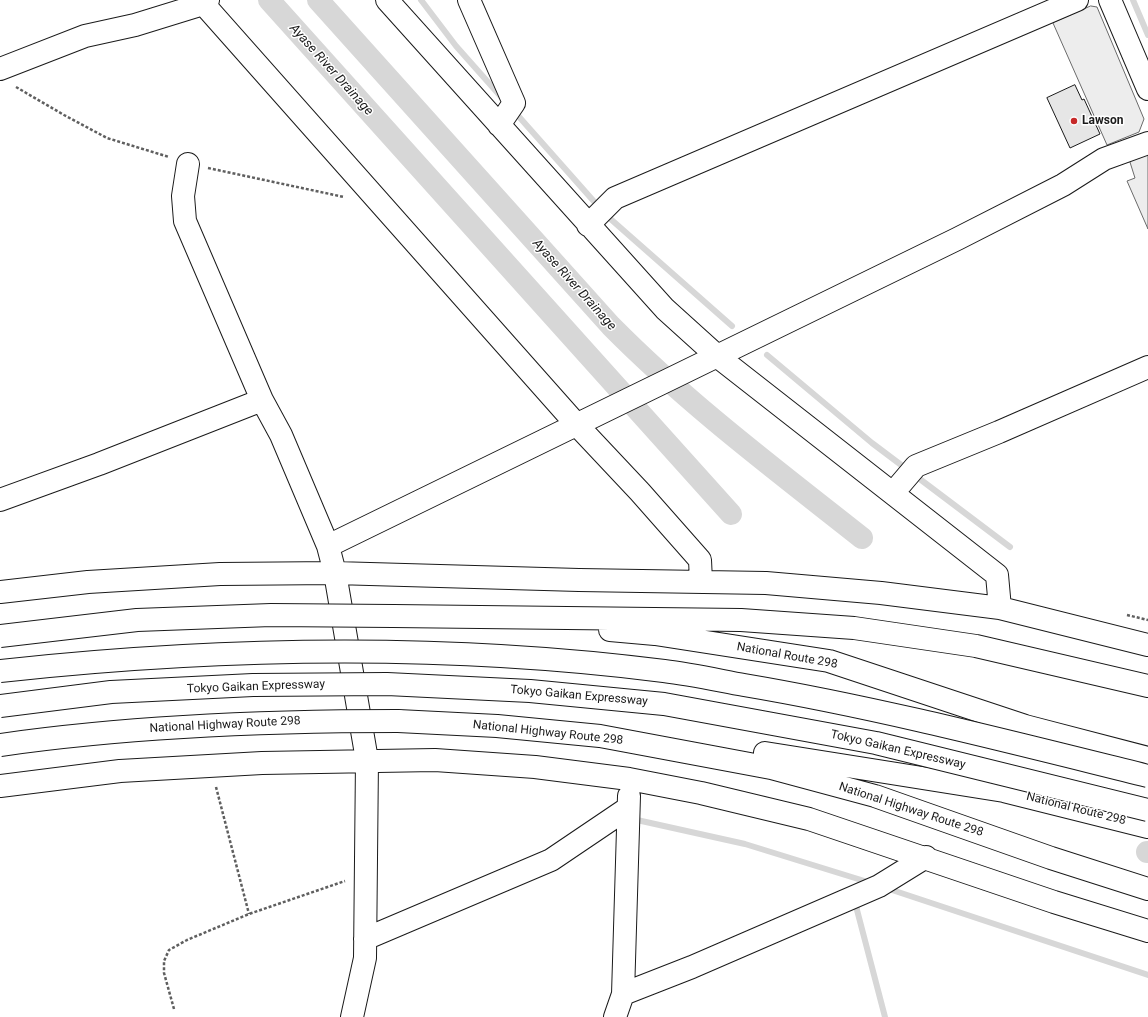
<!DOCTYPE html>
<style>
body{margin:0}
canvas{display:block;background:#fff}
</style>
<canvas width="1148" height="1017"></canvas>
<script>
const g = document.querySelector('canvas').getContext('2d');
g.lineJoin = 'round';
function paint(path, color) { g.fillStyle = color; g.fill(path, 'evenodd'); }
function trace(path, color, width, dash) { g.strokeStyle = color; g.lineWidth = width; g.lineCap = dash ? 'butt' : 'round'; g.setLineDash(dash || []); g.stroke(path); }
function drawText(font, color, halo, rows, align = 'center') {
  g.font = font + ' Roboto,sans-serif'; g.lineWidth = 3; g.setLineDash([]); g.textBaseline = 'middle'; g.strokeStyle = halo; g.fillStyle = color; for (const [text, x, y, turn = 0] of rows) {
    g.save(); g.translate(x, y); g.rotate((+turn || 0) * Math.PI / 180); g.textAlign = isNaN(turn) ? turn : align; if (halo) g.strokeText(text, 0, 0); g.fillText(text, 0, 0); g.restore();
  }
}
const built = new Path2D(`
 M1091,6l6,1 47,112 -5,13 -32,13 -54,-122z
 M1148,153v76l-21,-48 8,-3 -6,-19z`);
paint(built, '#ededed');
trace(built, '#6a6a6a', 1);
trace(new Path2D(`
 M421,0l35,46 47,53
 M1133,0l15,35
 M513,110l93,105 126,111
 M767,355l105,88 138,104
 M637,820l108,24 126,39
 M886,888l262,87
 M856,900l1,10 28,107`), '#d7d7d7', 6);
trace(new Path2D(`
 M269,0l462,514
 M318,0l293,326c77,78 165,144 251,212
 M1147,852h1`), '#d7d7d7', 22);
const building = new Path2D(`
 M1075,85l7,15 2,-1 16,35 -30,14 -23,-50z`);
paint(building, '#e6e6e6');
trace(building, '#1a1a1a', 1);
const minor = new Path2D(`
 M200,0l377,425 63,67 60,68 1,21
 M387,0l278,309 52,47 280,219 3,33
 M469,0l45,103 -15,22
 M1110,0l38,89
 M0,69l85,-33 50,-11 68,-21 5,-4
 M188,164l-5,32 2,25 77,179 19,35 47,111 7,27 32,187 -2,198 -13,59
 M588,225l27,-27 462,-198
 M893,493l23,-27 83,-34 149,-65
 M0,500l99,-36 163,-64
 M328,546l629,-307 106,-54 41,-26 44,-16
 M0,592l88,-10 132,-8 115,-1 244,7 187,3 115,10 119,15 148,37
 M0,786l120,-15 142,-8 173,-3 100,7 94,12 72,14 108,26 245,83 94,29
 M365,939l186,-79 77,-52
 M623,994l69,-27 187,-81 47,-29
 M615,1017l8,-23 6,-198`);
const highway = new Path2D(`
 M393,616l348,4 113,8 122,18 172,40
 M610,630l45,4 174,27 196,65 123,32
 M398,721l99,5 103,10 171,32 104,28 176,62 97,31
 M765,753l239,38 144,36`);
trace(minor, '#1a1a1a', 24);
trace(highway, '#1a1a1a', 24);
trace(new Path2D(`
 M16,87l48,28 43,23 62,19
 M208,168l136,29
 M1127,615l21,5
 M216,787l33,127
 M174,1009l-10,-36v-12l5,-11 18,-10 62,-26 96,-33`), '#5f5f5f', 2.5, [3, 2]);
trace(minor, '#fff', 22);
trace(highway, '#fff', 22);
const highwayBridge = new Path2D(`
 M0,636l137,-16 134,-5 122,1
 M0,671c220,-24 444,-28 664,0 26,3 53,9 80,14 136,23 270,58 404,91
 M0,706l111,-14 142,-7 134,-1 143,7 134,13 212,39 272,67
 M0,745c132,-19 265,-24 398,-24`);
trace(highwayBridge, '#1a1a1a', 24, []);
trace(highwayBridge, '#fff', 22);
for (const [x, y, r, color] of [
 [1074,121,4,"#c62828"]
]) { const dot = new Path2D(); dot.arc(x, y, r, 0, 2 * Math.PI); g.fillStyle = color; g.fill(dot); trace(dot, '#fff', 1.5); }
drawText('bold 12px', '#1a1a1a', '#fff', [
 ["Lawson",1082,121]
], 'left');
drawText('12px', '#1a1a1a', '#fff', [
 ["National Route 298",787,656,10],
 ["Tokyo Gaikan Expressway",256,687,-2],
 ["Tokyo Gaikan Expressway",579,696,5],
 ["National Highway Route 298",225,725,-3],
 ["National Highway Route 298",548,733,6],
 ["Tokyo Gaikan Expressway",898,750,13],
 ["National Route 298",1076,809,14],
 ["National Highway Route 298",911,810,18]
]);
drawText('italic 13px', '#1a1a1a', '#fff', [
 ["Ayase River Drainage",331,70,48],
 ["Ayase River Drainage",574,285,48]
]);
</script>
